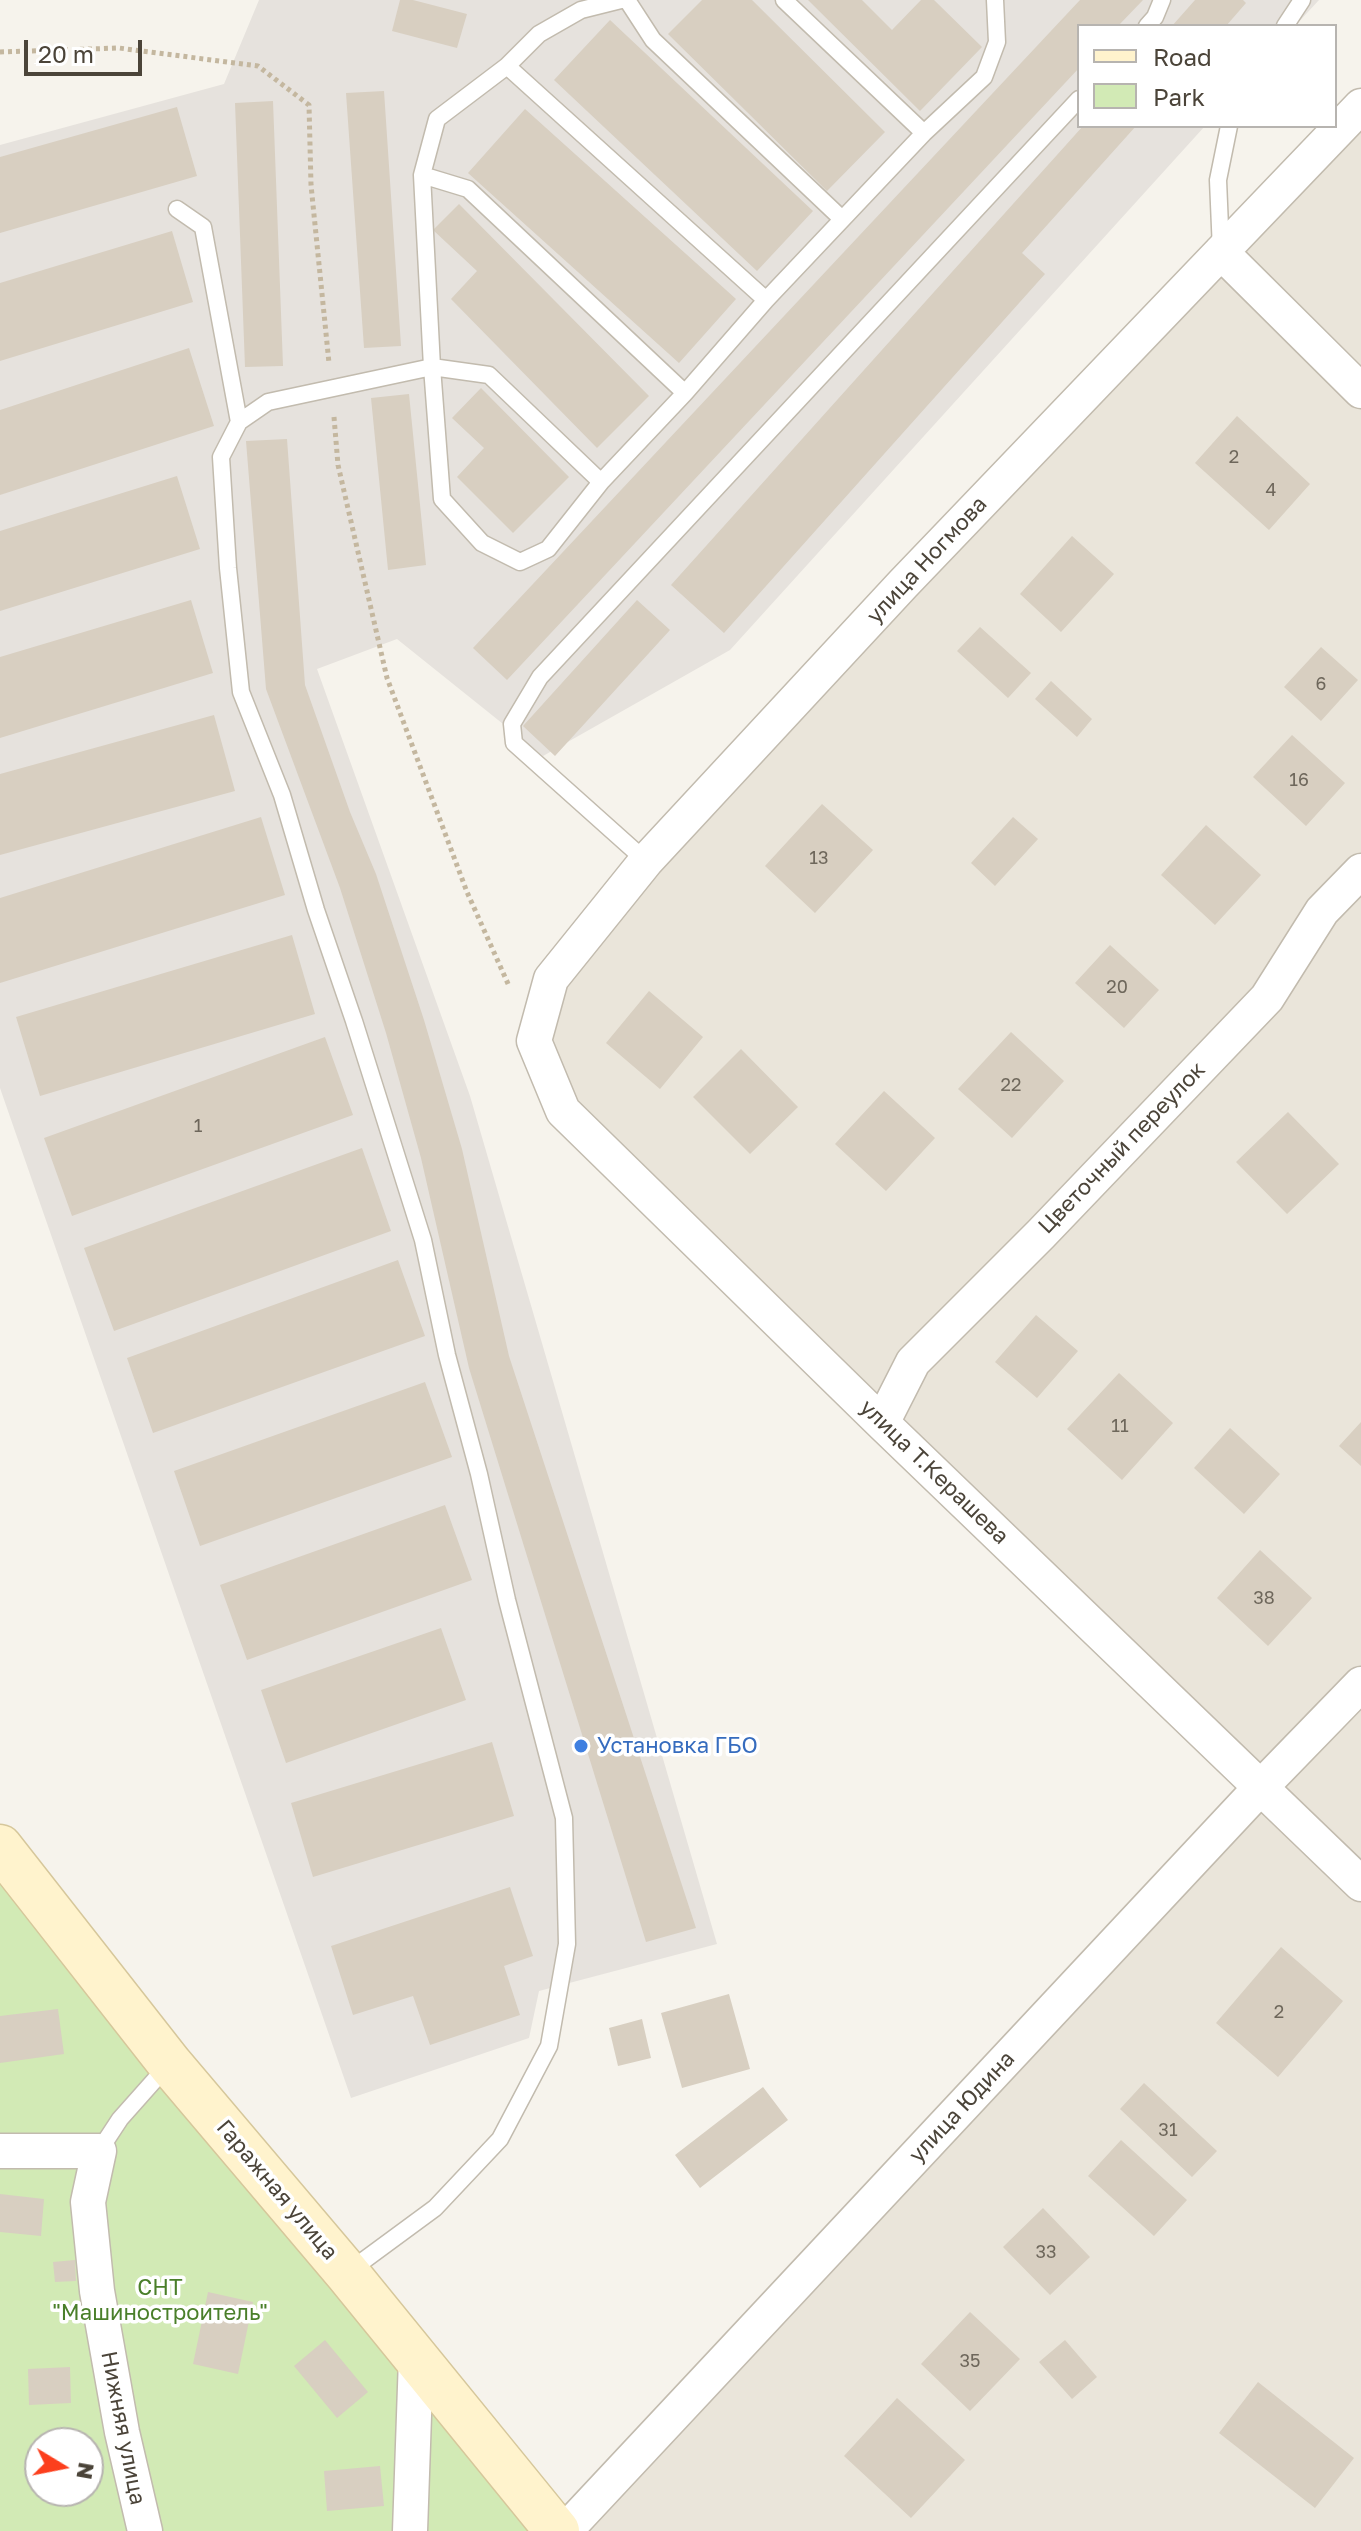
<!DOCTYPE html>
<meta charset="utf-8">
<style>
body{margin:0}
#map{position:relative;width:1361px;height:2531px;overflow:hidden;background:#f6f3ec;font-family:"Golos Text",sans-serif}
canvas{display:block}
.legend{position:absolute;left:1077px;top:24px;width:260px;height:104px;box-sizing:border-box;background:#fff;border:2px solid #b7b4b0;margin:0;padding:10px 14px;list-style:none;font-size:24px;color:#4b4439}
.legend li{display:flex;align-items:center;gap:16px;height:40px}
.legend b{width:40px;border:2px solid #b7b4b0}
.north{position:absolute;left:24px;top:2427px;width:80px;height:80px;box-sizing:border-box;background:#fff;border:2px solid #b7b4b0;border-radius:50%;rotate:100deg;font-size:22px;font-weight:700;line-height:32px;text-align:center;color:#4b4439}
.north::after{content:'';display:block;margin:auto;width:28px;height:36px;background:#fc3f1d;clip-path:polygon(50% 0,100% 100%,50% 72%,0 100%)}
.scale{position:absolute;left:24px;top:40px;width:118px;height:36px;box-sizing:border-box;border:4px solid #4b4439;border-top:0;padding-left:10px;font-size:24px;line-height:28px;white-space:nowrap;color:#4b4439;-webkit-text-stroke:6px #fff;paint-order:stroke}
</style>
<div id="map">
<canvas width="1361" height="2531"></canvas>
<ul class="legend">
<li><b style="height:10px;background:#fff3cd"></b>Road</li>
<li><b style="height:22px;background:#d2eab5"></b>Park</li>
</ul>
<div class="north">N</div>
<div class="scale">20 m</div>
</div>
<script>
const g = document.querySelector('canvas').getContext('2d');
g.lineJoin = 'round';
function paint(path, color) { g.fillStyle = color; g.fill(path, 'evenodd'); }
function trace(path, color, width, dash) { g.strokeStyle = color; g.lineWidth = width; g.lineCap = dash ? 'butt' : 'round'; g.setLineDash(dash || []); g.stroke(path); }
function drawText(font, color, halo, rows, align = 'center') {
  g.font = font + ' "Golos Text",sans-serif'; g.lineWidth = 7; g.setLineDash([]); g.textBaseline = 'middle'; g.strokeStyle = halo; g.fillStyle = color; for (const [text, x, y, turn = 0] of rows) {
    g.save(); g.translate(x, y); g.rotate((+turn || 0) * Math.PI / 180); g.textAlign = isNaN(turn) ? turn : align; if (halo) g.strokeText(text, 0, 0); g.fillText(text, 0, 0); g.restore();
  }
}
paint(new Path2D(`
 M1361,106v2425h-796l695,-744 -697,-676 -29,-70 17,-62z`), '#eae5da');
paint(new Path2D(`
 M259,0h1060l-24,26h-216v100h126l-475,524 -187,106 -146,-117 -80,30 153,427 247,848 -178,47 -10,47 -178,60 -351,-1010v-943l224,-61z`), '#e6e2dd');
paint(new Path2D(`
 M0,1847l557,684h-557zM40,2443h48v48h-48z`), '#d2eab5');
paint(new Path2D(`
 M400,0h13l54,14 -10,34 -65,-17z
 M702,0h50l133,132 -58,59 -159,-157z
 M808,0h54l30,30 29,-30h13l48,47 -62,64z
 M1080,0h63l-25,26h-39v42l-572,612 -34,-32z
 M1195,0h48l3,3 -20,23h-54z
 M610,20l203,191 -56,60 -203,-191z
 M384,91l17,255 -37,2 -18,-255z
 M273,101l10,265 -38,1 -10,-264z
 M177,107l20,69 -197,57v-76z
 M525,109l211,190 -57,64 -211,-190z
 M1083,126h53l-114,127 23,21 -321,359 -53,-48z
 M459,204l190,192 -52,52 -146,-149 26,-28 -44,-41z
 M172,231l21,71 -193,59v-78z
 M189,348l25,78 -214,69v-85z
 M481,388l88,89 -56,56 -56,-56 27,-29 -32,-30z
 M409,394l17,171 -38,5 -17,-172z
 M1237,416l73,68 -41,46 -74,-67z
 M287,439l18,246 45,127 26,62 48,146 38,129 47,207 187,572 -50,14 -177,-574 -48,-210 -35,-125 -46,-145 -74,-199 -20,-248z
 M177,476l23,73 -200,62v-80z
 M1072,536l42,38 -53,58 -41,-38z
 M191,600l22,73 -213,65v-81z
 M637,600l33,30 -115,126 -32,-30z
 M980,627l51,46 -23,25 -51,-47z
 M1321,647l37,33 -37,41 -37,-34z
 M1051,681l41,38 -15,18 -42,-38z
 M214,715l21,76 -235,64v-81z
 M1292,735l53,48 -39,43 -53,-49z
 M822,804l51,46 -58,63 -50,-47z
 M261,817l24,78 -285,88v-85z
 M1013,817l25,22 -43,47 -24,-23z
 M1206,825l55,50 -46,50 -54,-50z
 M292,935l23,79 -275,82 -24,-79z
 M1110,945l49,45 -35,38 -49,-45z
 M649,991l54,46 -43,52 -54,-46z
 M1011,1032l53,49 -52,57 -54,-49z
 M325,1037l28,78 -281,101 -28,-78z
 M741,1049l57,58 -48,47 -57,-57z
 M884,1091l51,47 -49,53 -51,-47z
 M1288,1112l51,52 -52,50 -51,-52z
 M362,1148l29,83 -277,100 -30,-83z
 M398,1260l27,76 -272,97 -26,-75z
 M1036,1315l42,36 -41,47 -42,-36z
 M1119,1373l54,50 -51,57 -55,-51z
 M425,1382l27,75 -252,89 -26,-75z
 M1361,1422v44l-22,-20z
 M1230,1428l50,46 -36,40 -50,-46z
 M445,1505l27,75 -225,80 -27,-75z
 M1260,1550l52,48 -44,48 -51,-48z
 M441,1628l25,72 -180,63 -25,-73z
 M492,1742l22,74 -201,61 -22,-74z
 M510,1887l23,69 -29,10 16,49 -90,30 -17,-49 -60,19 -22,-69z
 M1281,1947l62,54 -65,76 -62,-54z
 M729,1994l21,75 -68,19 -21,-75z
 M58,2009l6,45 -64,9v-47z
 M642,2019l9,39 -33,8 -9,-38z
 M1144,2083l73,68 -25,26 -72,-68z
 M763,2087l25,33 -88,68 -25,-33z
 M1121,2140l66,60 -33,36 -66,-60z
 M0,2194l44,5 -3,37 -41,-4z
 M1043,2208l47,49 -40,38 -47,-48z
 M75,2260l1,21 -21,1 -2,-20z
 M208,2292l45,10 -15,72 -45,-10z
 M970,2312l50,47 -50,52 -49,-47z
 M325,2340l43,52 -31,26 -43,-52z
 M1065,2340l32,37 -25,22 -33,-37z
 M70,2367l1,36 -42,2 -1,-36z
 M1258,2382l96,76 -39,50 -96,-75z
 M897,2398l68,62 -54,58 -67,-62z
 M43,2433l37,2v8h-38z
 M380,2466l4,40 -57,5 -3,-40z`), '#d8cfc1');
const lane = new Path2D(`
 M627,0l26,40 189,179
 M784,0l140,133
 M1147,26l8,-9 7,-17
 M1285,26l17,-26
 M507,66l259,234
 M422,175l46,14 217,204
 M177,209l26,18 36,195
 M1221,251l-3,-71 11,-54
 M601,482l-112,-107 -57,-8 10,132 40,44 38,19 28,-13 53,-67 84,-89 81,-93 158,-167 60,-56 13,-35 -2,-42
 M646,861l-132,-118 -2,-19 28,-47 539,-578
 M99,2151l21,-32 48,-54
 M348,2272l87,-64 65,-69 49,-93 18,-102 -3,-126 -57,-218 -28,-126 -32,-119 -24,-115 -69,-219 -38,-111 -34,-115 -41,-103 -13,-124 -7,-111 18,-35 29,-20 164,-35 -10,-192 15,-56 70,-53 32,-32 42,-24 40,-10`);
const street = new Path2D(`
 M1361,106l-458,478 -257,277 -95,118 -17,62 29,70 319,312 479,461
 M1221,252l140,139
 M882,1423l31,-61 128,-128 226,-236 55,-87 39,-40
 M0,2151h99l-11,51 9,89 25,141 23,99
 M410,2531l6,-173
 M565,2531l696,-744 100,-103`);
const secondary = new Path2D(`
 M0,1847l170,217 177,209 210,258`);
trace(lane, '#c2bbae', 19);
trace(street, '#c2bbae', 37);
trace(secondary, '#d6c79b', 47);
trace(new Path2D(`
 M0,52l119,-4 139,18 51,39 2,80 18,178
 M334,417l4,48 49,213 80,214 42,94`), '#c4b79f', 5, [4, 4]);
trace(lane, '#fff', 16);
trace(street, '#fff', 34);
trace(secondary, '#fff3cd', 44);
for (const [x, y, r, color] of [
 [581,1746,8,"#3f7fe0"]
]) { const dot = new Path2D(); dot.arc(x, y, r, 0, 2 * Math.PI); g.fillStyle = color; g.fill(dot); trace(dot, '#fff', 3); }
drawText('18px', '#6e675b', null, [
 ["2",1234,457],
 ["4",1271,490],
 ["6",1321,684],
 ["16",1299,780],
 ["13",819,858],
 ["20",1117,987],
 ["22",1011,1085],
 ["1",198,1126],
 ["11",1120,1426],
 ["38",1264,1598],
 ["2",1279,2012],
 ["31",1168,2130],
 ["33",1046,2252],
 ["35",970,2361]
]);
drawText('22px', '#4b4439', '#fff', [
 ["улица Ногмова",927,560,-47],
 ["Цветочный переулок",1122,1148,-46],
 ["улица Т.Керашева",934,1472,44],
 ["улица Юдина",962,2107,-47],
 ["Гаражная улица",277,2190,50],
 ["Нижняя улица",123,2428,79]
]);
drawText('22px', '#366cbe', '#fff', [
 ["Установка ГБО",597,1746]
], 'left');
drawText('22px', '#4a7f2a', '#fff', [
 ["СНТ",160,2288],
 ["\"Машиностроитель\"",160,2313]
]);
</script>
